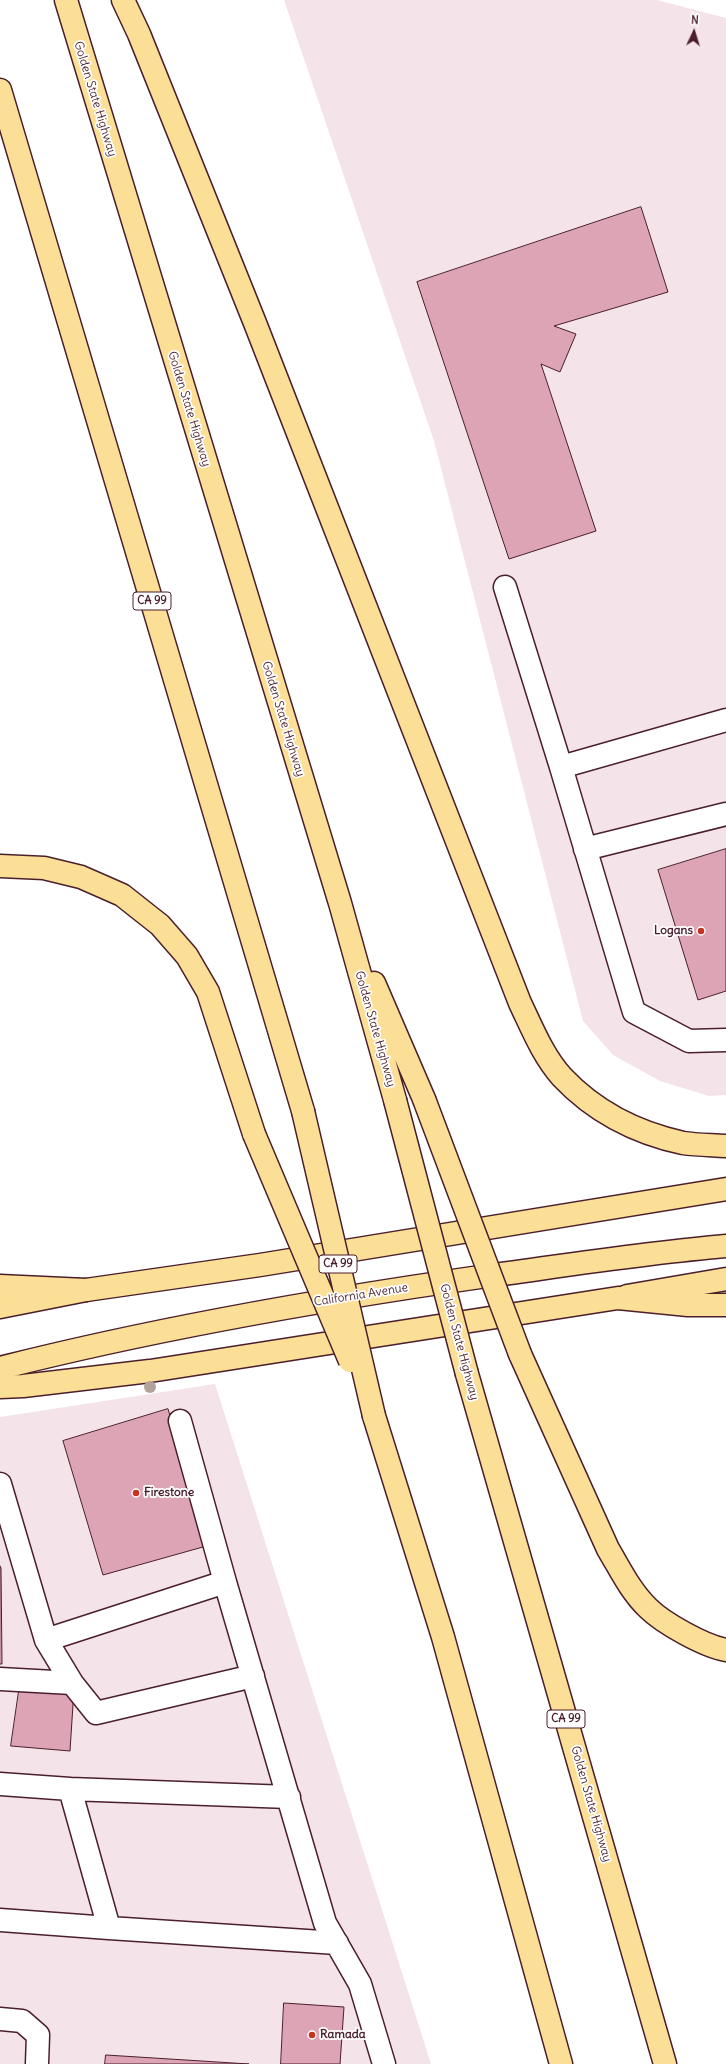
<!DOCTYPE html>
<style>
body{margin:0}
#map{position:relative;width:726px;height:2064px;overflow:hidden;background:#fff;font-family:Delius,sans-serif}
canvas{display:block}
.north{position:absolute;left:674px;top:12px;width:40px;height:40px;-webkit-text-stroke:3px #fff;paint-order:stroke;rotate:4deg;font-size:11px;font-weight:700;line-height:16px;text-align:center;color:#4a1f2b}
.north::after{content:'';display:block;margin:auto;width:14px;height:18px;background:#4a1f2b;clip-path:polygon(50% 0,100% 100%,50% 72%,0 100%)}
</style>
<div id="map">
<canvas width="726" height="2064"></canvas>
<div class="north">N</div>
</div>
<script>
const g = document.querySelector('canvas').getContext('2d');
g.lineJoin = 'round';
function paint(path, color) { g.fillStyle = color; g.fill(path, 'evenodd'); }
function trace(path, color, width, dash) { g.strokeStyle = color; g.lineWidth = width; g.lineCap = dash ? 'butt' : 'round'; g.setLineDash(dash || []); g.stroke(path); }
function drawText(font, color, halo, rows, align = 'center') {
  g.font = font + ' Delius,sans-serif'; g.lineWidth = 3.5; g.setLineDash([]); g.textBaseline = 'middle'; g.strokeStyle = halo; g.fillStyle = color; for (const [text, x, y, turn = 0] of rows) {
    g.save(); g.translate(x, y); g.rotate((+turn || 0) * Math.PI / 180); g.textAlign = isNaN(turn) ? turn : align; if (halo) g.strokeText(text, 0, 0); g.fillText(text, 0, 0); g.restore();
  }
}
paint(new Path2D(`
 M284,0h373l69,18v1077l-17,1 -49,-15 -47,-26 -30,-34 -149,-580z
 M215,1384l216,680h-431v-647z`), '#f4e4e9');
const building = new Path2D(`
 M641,207l27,85 -114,34 22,8 -16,38 -19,-8 55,167 -87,28 -92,-277z
 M726,849v142l-28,9 -40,-130z
 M168,1409l42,136 -107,30 -40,-134z
 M0,1566l1,2 1,96h-2z
 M20,1684l54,5 -4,62 -59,-5z
 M284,2003l60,4 -4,57h-59z
 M106,2055l143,9h-144z`);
paint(building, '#dca4b5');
trace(building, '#4a1f2b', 1);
const minor = new Path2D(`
 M505,587l56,180
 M726,720l-165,47 73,245 55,29 37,-1
 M585,849l141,-35
 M0,1484l46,156 26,43 -72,-4
 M225,1582l100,341 35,61 24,80
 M46,1640l179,-58 -45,-161
 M72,1683l24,30 157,-37
 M0,1784l70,5 39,139 -109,-8
 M70,1789l219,8
 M109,1928l228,15
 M0,2019l22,2 16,14 -1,29`);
const major = new Path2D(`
 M627,1296l99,-17
 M0,1307l86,-17 174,-25 466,-76
 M0,1368c158,-40 319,-68 480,-91 82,-11 164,-24 246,-31`);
const highway = new Path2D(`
 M66,0l274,903 55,197
 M123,0l16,34 116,289 265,680c12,25 23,53 42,74 33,35 75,56 121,66 14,2 29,2 43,3
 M0,90l303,1021
 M0,866l44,2 37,9 41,18 38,30 27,31 21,36 46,142
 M374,983l50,116
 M0,1286l86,4
 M520,1354l88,195c12,20 23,43 40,59 15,15 56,38 78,42
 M467,1374l198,690
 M0,1387l23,-1 127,-15 468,-73 70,7h38
 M374,1416l69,221 118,427`);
trace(minor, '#4a1f2b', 25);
trace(major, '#4a1f2b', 25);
trace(highway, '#4a1f2b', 25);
trace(minor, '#fff', 22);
trace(major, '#fbdf96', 22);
trace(highway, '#fbdf96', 22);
const highwayBridge = new Path2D(`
 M424,1099l96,255
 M395,1100l72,274
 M303,1111l71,305
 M254,1134l96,227`);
trace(highwayBridge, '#4a1f2b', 25, []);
trace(highwayBridge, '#fbdf96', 22);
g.fillStyle = '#b1a29a';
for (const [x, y] of [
 [150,1387]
]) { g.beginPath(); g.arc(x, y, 6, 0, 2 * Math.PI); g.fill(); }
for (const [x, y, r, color] of [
 [701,931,4,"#c8321e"],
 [136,1493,4,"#c8321e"],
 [312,2035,4,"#c8321e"]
]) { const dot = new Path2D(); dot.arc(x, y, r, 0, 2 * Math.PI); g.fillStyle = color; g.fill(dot); trace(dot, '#fff', 1.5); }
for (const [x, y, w] of [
 [152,601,38],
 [338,1264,38],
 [566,1719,38]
]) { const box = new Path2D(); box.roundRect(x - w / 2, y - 9, w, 18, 3); g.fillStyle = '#fff'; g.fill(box); trace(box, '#4a1f2b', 1); }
drawText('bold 11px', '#4a1f2b', null, [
 ["CA 99",152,601],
 ["CA 99",338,1264],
 ["CA 99",566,1719]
]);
drawText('12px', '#4a1f2b', '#fff', [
 ["Golden State Highway",95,99,73],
 ["Golden State Highway",189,409,73],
 ["Golden State Highway",283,719,73],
 ["Golden State Highway",375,1029,74],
 ["California Avenue",361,1295,-9],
 ["Golden State Highway",459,1342,75],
 ["Golden State Highway",591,1804,74]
]);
drawText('bold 12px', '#4a1f2b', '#fff', [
 ["Logans",693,931,"right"],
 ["Firestone",144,1493],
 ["Ramada",320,2035]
], 'left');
</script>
